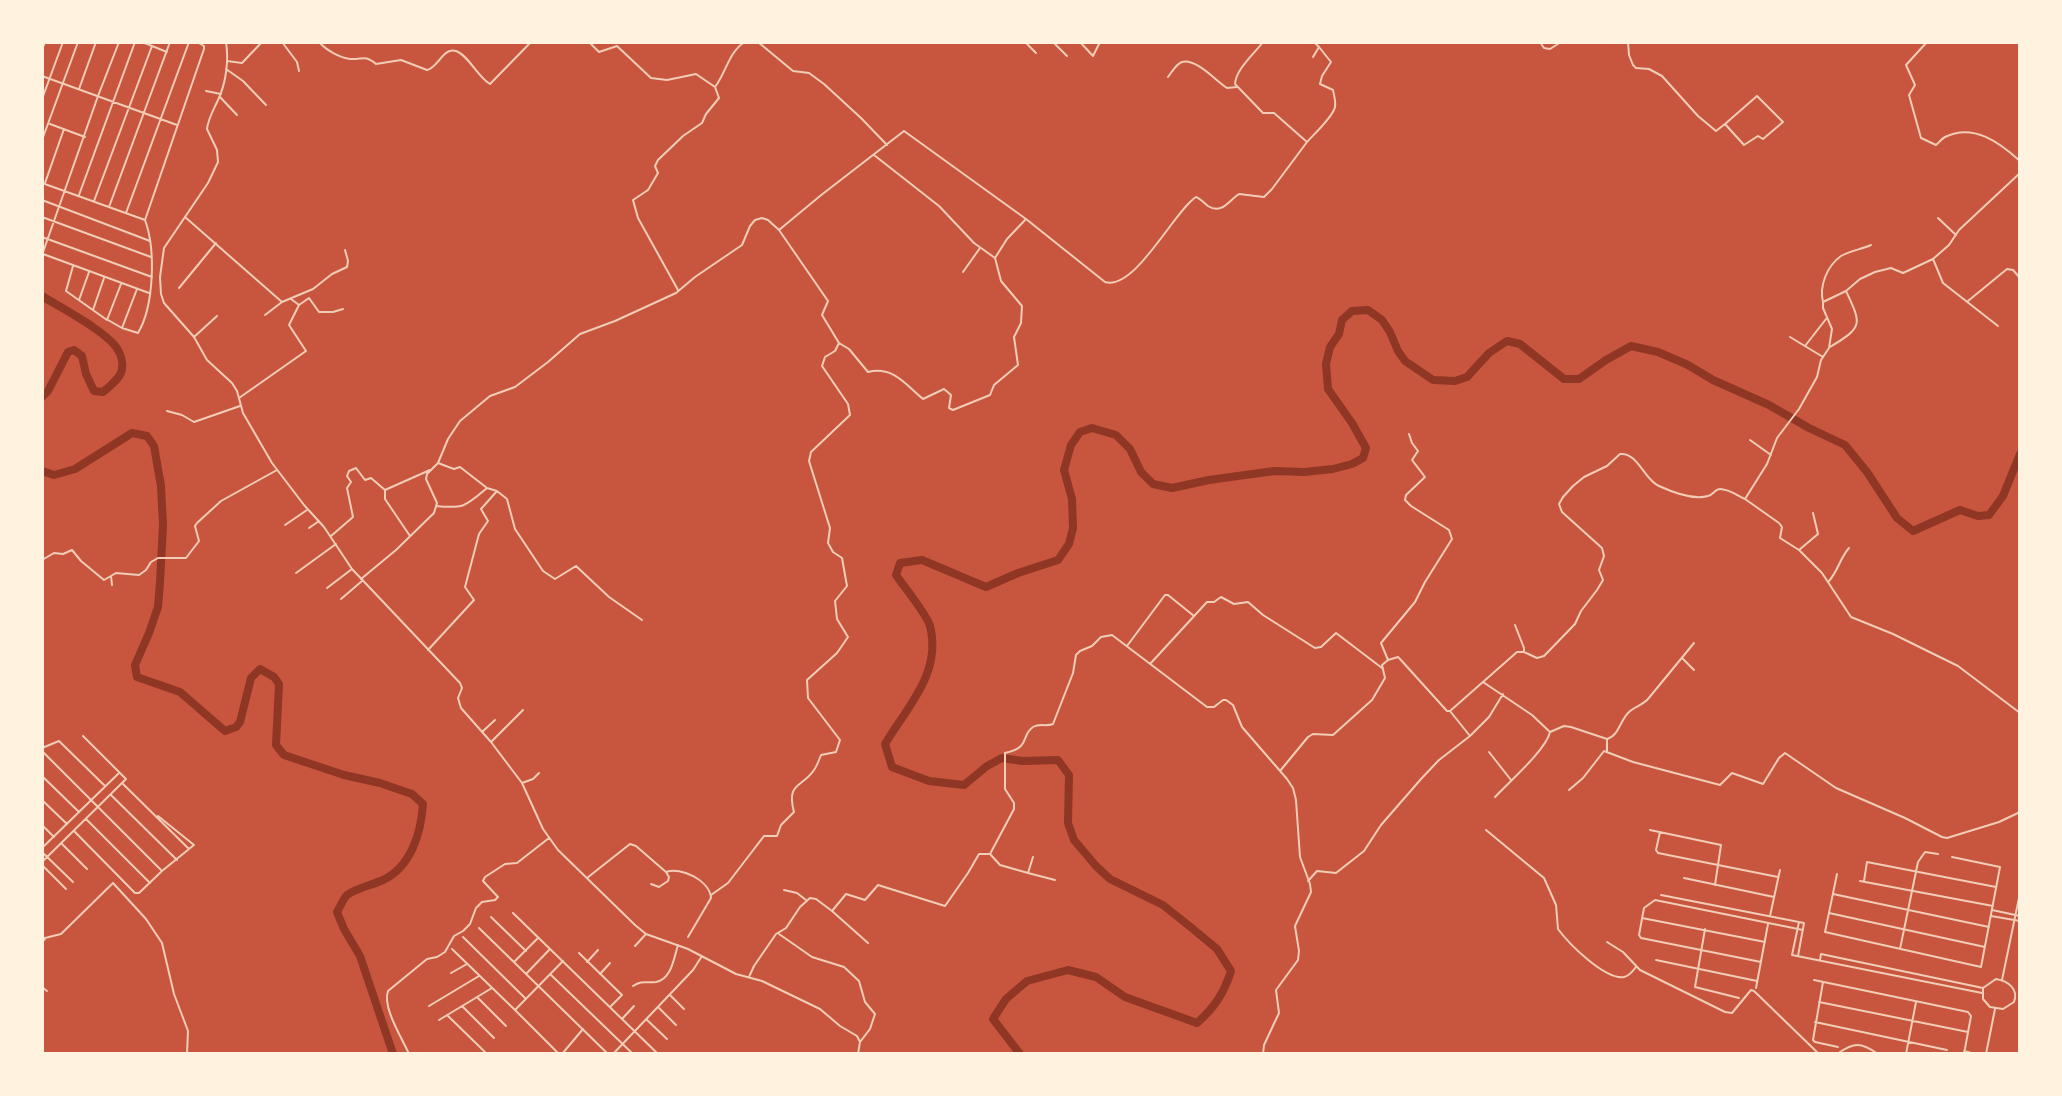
<!DOCTYPE html>
<style>
body{margin:0}
#map{position:relative;width:2062px;height:1096px;overflow:hidden;background:#c8553d;font-family:Rubik,sans-serif}
canvas{display:block}
.frame{position:absolute;inset:0;border:44px solid #fff3e0;pointer-events:none}
</style>
<div id="map">
<canvas width="2062" height="1096"></canvas>
<div class="frame"></div>
</div>
<script>
const g = document.querySelector('canvas').getContext('2d');
g.lineJoin = 'round';
function trace(path, color, width, dash) { g.strokeStyle = color; g.lineWidth = width; g.lineCap = dash ? 'butt' : 'round'; g.setLineDash(dash || []); g.stroke(path); }
trace(new Path2D(`
 M42,296c19,12 66,36 76,54 3,5 5,13 4,19 -1,9 -12,17 -19,23l-9,-1 -8,-17 -4,-18 -8,-6 -6,2 -20,39 -6,6
 M42,471l12,4 21,-6 57,-36 15,3 7,10 7,40 2,39 -3,57 -2,25 -9,26 -14,32 2,12 43,15 45,39 11,-4 4,-5 11,-44 9,-9 14,8 5,7 -3,61 8,10 60,20 36,8 32,11 11,10c-2,29 -12,63 -40,76 -11,5 -26,8 -36,15 -4,4 -7,12 -10,17l7,17 16,27 33,98
 M1020,1054l-27,-35 13,-20 21,-18 41,-11 28,7 29,20 72,26c18,-16 27,-30 34,-52l-14,-22 -24,-20 -30,-24 -53,-26 -14,-13 -22,-26 -6,-17 1,-48 -11,-15 -36,1 -20,-3 -15,8 -23,19 -35,-4 -37,-14 -7,-23c22,-37 57,-71 45,-118 -4,-13 -26,-39 -34,-51l4,-12 22,-3 64,27 32,-14 40,-13 11,-16 4,-16 -1,-29 -8,-29 7,-25 9,-13 12,-4 24,7 14,14 11,23 12,12 19,4 37,-8 65,-9 30,1 29,-3 19,-5 11,-6 3,-10 -14,-25 -24,-34 -2,-25 4,-17 9,-13 3,-14 10,-9 16,-1 14,10 8,12 8,19 7,10 28,19 22,1 12,-4 22,-24 18,-12 13,3 44,35h15l27,-19 25,-14 27,6 30,13 25,15 56,25 40,23 36,17 22,27 30,46 16,13 47,-21 18,6 11,-1 14,-19 17,-42`), '#8f3625', 8);
trace(new Path2D(`
 M142,42l25,10
 M226,42c3,19 0,41 -8,58 -4,9 -10,19 -11,29l10,21 1,12 -10,21 -44,65 -4,29 1,17 3,9 30,34 13,23 25,23 5,8 6,22 29,50 32,42 20,22 28,42 108,114 2,5 -4,10 3,10 30,34 31,41 21,46 15,21 77,75 11,9 42,15 48,25 26,7 58,28 20,17 17,10 3,6 -2,12
 M282,42l15,20 2,9
 M319,42c7,8 21,16 31,17 13,1 14,-5 26,5l25,-4 26,10c11,-2 16,-23 29,-19 12,4 22,26 34,33l41,-42
 M589,42l10,10 18,-6 34,32 16,2 29,-6 19,13 4,11 -13,16 -4,9 -19,13 -25,24 -3,6 3,7 -10,17 -15,10 5,18 40,72
 M758,42l35,29 16,2 15,11 37,34 26,27
 M1025,42l11,11
 M1053,42l14,14
 M1080,42l13,14 7,-14
 M1540,42l4,6 6,1 11,-7
 M1628,42l1,13 4,10 3,3 13,1 13,7 36,40 18,15 9,-7 19,21 14,-9 5,3 20,-17 -26,-26 -32,28
 M1927,42l-21,23 9,20 -6,10 12,43 15,7c3,-2 5,-6 9,-8 28,-14 54,5 75,24
 M42,50l3,-8
 M1313,57l6,-10 -5,-5
 M227,61l15,2 20,-21
 M226,69l17,12 23,24
 M42,76l135,49
 M1168,77c4,-5 8,-13 14,-15 14,-4 34,19 45,26l10,-1
 M715,87c11,-14 14,-36 30,-45
 M79,89l17,-47
 M206,91l15,3
 M220,97l17,18
 M42,99l21,-57
 M50,124l35,13
 M42,140l36,-98
 M1307,142c7,-8 26,-25 28,-35 1,-5 -1,-12 -2,-17l-13,-6 2,-8 9,-14 -12,-15
 M42,183l103,37c11,30 9,86 -7,113l-16,-5
 M45,183l19,-54
 M79,195l56,-153
 M42,200l108,41
 M94,201l58,-155
 M109,207l61,-165
 M126,213l63,-171
 M42,217l109,40
 M185,217l97,85 31,-13 19,-15 15,-7 1,-6 -3,-11
 M1938,218l18,17
 M145,220l59,-171v-3l-7,-4
 M42,237l110,40
 M43,254l106,39
 M42,255l56,-159 21,-54
 M995,258l12,-19 19,-20
 M1933,259l10,24 55,43
 M73,266l-7,25 41,29 14,-36
 M963,272l17,-24
 M179,288l37,-45
 M291,299l8,6 10,-7 10,14h14l10,-3
 M79,300l10,-28
 M1968,301l39,-32 6,1 7,8
 M1823,302c-4,-16 4,-36 18,-46 9,-5 21,-7 30,-11
 M93,310l11,-32
 M265,315l17,-13
 M108,320l14,8 15,-39
 M194,337l23,-21
 M1790,337l33,20
 M839,343l10,6 19,23c25,-6 37,12 55,27l21,-10 7,6 -2,13 4,2 37,-15 4,-10 24,-20 -4,-28 7,-14 1,-17 -21,-25 -6,-23 -21,-15 -35,-37 -65,-51
 M1805,346l21,-27
 M1830,347c33,-20 32,-22 16,-56
 M239,398l67,-47 -17,-26 10,-20
 M167,411l15,4 12,7 46,-16
 M1750,440l21,15
 M438,463l16,6 6,-2 27,21 10,3 10,8 8,30 28,42 12,8 21,-13 33,31 33,23
 M1745,499l34,24 3,4 -2,11 19,12 23,23 29,44 42,17 65,32 62,47
 M436,506c28,3 30,0 51,-18
 M285,525l22,-15
 M309,528l10,-7
 M331,536l22,-19 -6,-29 4,-6 -4,-6 2,-5 7,-3 9,12 6,-2 14,12
 M410,536l-25,-37v-9l45,-20
 M1799,550l19,-16 -5,-21
 M42,560l12,-7 9,1 9,-4 9,11 23,19 12,-7 23,2 7,-5 5,-8 7,-4h28l13,-17 -4,-15 2,-3 24,-22 56,-31
 M296,573l40,-29
 M111,576l1,9
 M361,579l35,-29 38,-37 3,-10 -11,-24 1,-5 11,-11 10,-24 12,-18 30,-25 25,-9 33,-25 32,-28 35,-13 61,-28 19,-16 47,-32 8,-19 5,-6 7,-2 6,2 11,10 41,-34 84,-65 122,88 79,63c30,9 69,-71 91,-85 5,2 8,6 12,9 14,9 21,-6 31,-12l25,3 8,-8 35,-47 -33,-29h-11l-28,-29c1,-15 19,-30 28,-42
 M1829,581c9,-10 11,-23 20,-33
 M327,588l25,-19
 M341,599l21,-18
 M1515,625l9,23v4
 M1127,646l38,-51h3l26,21
 M428,650l46,-50 -9,-13 14,-53 9,-13 -7,-12 16,-18
 M1683,659l11,11
 M1388,660l-7,-17 34,-41 10,-20 27,-43 -3,-9 -38,-24 -6,-6 1,-5 19,-18 -13,-17 6,-9 -6,-8 -3,-9
 M1150,664l57,-62h7l7,-5 13,7 14,-2 15,13 52,33 6,-1 15,-14 46,35
 M1483,682l49,33 18,17c-4,18 -41,50 -55,65
 M1450,711l20,25
 M482,732l13,-12
 M1550,732l14,-6 7,1 36,12c12,-3 13,-19 22,-27 5,-5 14,-7 19,-13l46,-56
 M491,742l32,-32
 M42,748l17,-7 46,45
 M42,751l120,120
 M1607,751v-12
 M1489,752l22,28
 M1280,771l28,-34 5,-3 20,1 39,-35 13,-22 -3,-13 6,-5 10,-3 2,2 47,52h3l67,-59h7l13,6 7,-2 31,-32 6,-13 16,-21 6,-10 -4,-10 5,-14 -2,-8 -40,-36 -3,-8 4,-7 10,-11 11,-9 23,-11 13,-12c18,-2 24,26 39,32 13,6 35,14 49,10 5,-1 7,-7 12,-7 9,0 18,7 25,10l22,-35 10,-26 22,-29 18,-32 4,-17 8,-12 3,-19 -9,-21v-6l23,-11 14,-12 15,-7 16,-4 12,5 30,-14 16,-14 10,-15 61,-57
 M42,776l37,36
 M522,783l11,-4 6,-6
 M1569,790l14,-12 21,-27 29,11 87,23 12,-12 31,11 16,-26 6,-5 51,35 69,30 37,19 5,1 52,-16 21,-10
 M111,795l66,65
 M42,800l25,24
 M158,816l36,29 -5,4
 M86,819l64,64
 M42,825l12,12
 M1486,830l58,48 12,27 2,24c11,15 47,51 66,48 5,-1 9,-6 12,-10
 M1650,830l71,15 -6,40
 M74,831l61,62h4l23,-22 27,-22 -67,-66
 M1660,832l-4,18 2,3 120,24
 M61,843l26,26
 M42,848l77,-75
 M42,852l31,30
 M990,854l10,11 28,8 5,-16
 M1952,857l48,10
 M42,862l84,-83 -43,-43
 M42,865l24,24
 M1028,873l27,7
 M1837,874l-12,58 156,35 19,-100
 M587,878l43,-34 6,2 30,26c15,-6 44,9 45,26l-23,39
 M1684,878l90,19
 M1308,881l9,-10 19,2 28,-22 17,-26 40,-46 18,-19 31,-24 19,-19 14,-23
 M1860,881l133,25
 M1864,881l3,-19 129,25
 M651,884l8,3 9,-6 1,-4 -3,-5
 M784,890l13,3 9,7
 M1833,894l156,33
 M711,895l17,-12 36,-47h13l4,-11 13,-13c-8,-30 8,-24 20,-42 3,-4 5,-10 7,-15l15,-3 4,-12 -32,-42 -1,-18 30,-27 11,-16 -11,-18 -2,-18 12,-15 -5,-28 -9,-6 -5,-9 2,-15 -21,-67 2,-9 39,-37 -2,-11 -26,-38 3,-9 10,-6 4,-8 -17,-28 6,-14 -49,-71
 M1661,895l143,28 -6,33
 M1992,910l28,6
 M832,911l36,32
 M513,913l144,140
 M1829,913l156,34
 M1770,916l10,-46
 M1991,916l29,5
 M491,917l35,34
 M1642,918l123,24
 M1799,922l-7,33 190,38
 M479,928l129,126
 M1705,929l-10,58 44,11
 M779,934l33,23 32,10 15,14 6,21 10,12 -5,15 -10,13
 M42,936l3,3 -3,3
 M463,937l63,62
 M45,938l16,-4 52,-51 33,36 16,24 12,51 14,37 -1,23
 M1607,942l16,10 17,18 85,42 7,1 19,-23 3,1 65,63
 M635,946l11,-12
 M452,949l63,61 48,-49
 M1900,949l18,-87 7,-10 13,2
 M579,953l43,42 -12,12
 M1656,960l101,21
 M1820,960l1,-6 162,34
 M514,962l24,-24
 M587,962l11,-12
 M1761,962l-120,-24 -2,-3 5,-27 11,-8 148,30
 M451,973l16,-9
 M526,974l24,-25
 M550,974l83,80
 M600,974l10,-11
 M749,977l5,-11 22,-32 10,-6 14,-21 10,-9 6,1 16,12 14,-17 19,6 13,-15 67,21 23,-33 11,-19h11l24,-45v-6l-9,-14v-36c27,-6 15,-17 28,-26 7,-4 13,0 20,-3l20,-51 3,-18 4,-4 12,-5 9,-9 11,-2 95,72h7l9,-7h3l7,5 9,22 45,52 6,9 3,12 4,57 10,27 1,8 -16,34 4,25 -1,9 -22,30 3,23 -15,32 -1,9
 M1996,979c12,2 23,10 18,23l-11,7 -13,-2 -7,-8v-11z
 M1814,980l154,32 3,4 -7,38
 M2002,980l18,-87
 M1823,982l-10,58 2,2 23,5
 M633,986c9,-6 13,-3 23,-4 16,-3 18,-25 22,-37
 M42,987l5,4
 M1756,988l12,-64
 M670,995l14,14
 M477,997l29,29
 M1819,1002l149,30
 M429,1006l50,-30
 M462,1006l32,32
 M658,1007l18,18
 M515,1010l44,44
 M447,1015l38,37
 M622,1019l12,-13
 M646,1019l21,20
 M439,1020l53,-32
 M1815,1022l132,28
 M1964,1051l11,3
 M409,1054c-7,-16 -27,-47 -21,-63l39,-32 10,-2 8,-5 9,-16 9,-5 7,-7 6,-16 6,-6 13,-2 3,-3 -15,-16 2,-4 20,-13 12,-1 32,-25
 M562,1054l21,-25
 M613,1054l80,-84 9,-14
 M1837,1054c17,-12 24,-12 41,0
 M1906,1054l10,-52
 M1986,1054l9,-45`), '#f1ccb7', 2);
</script>
